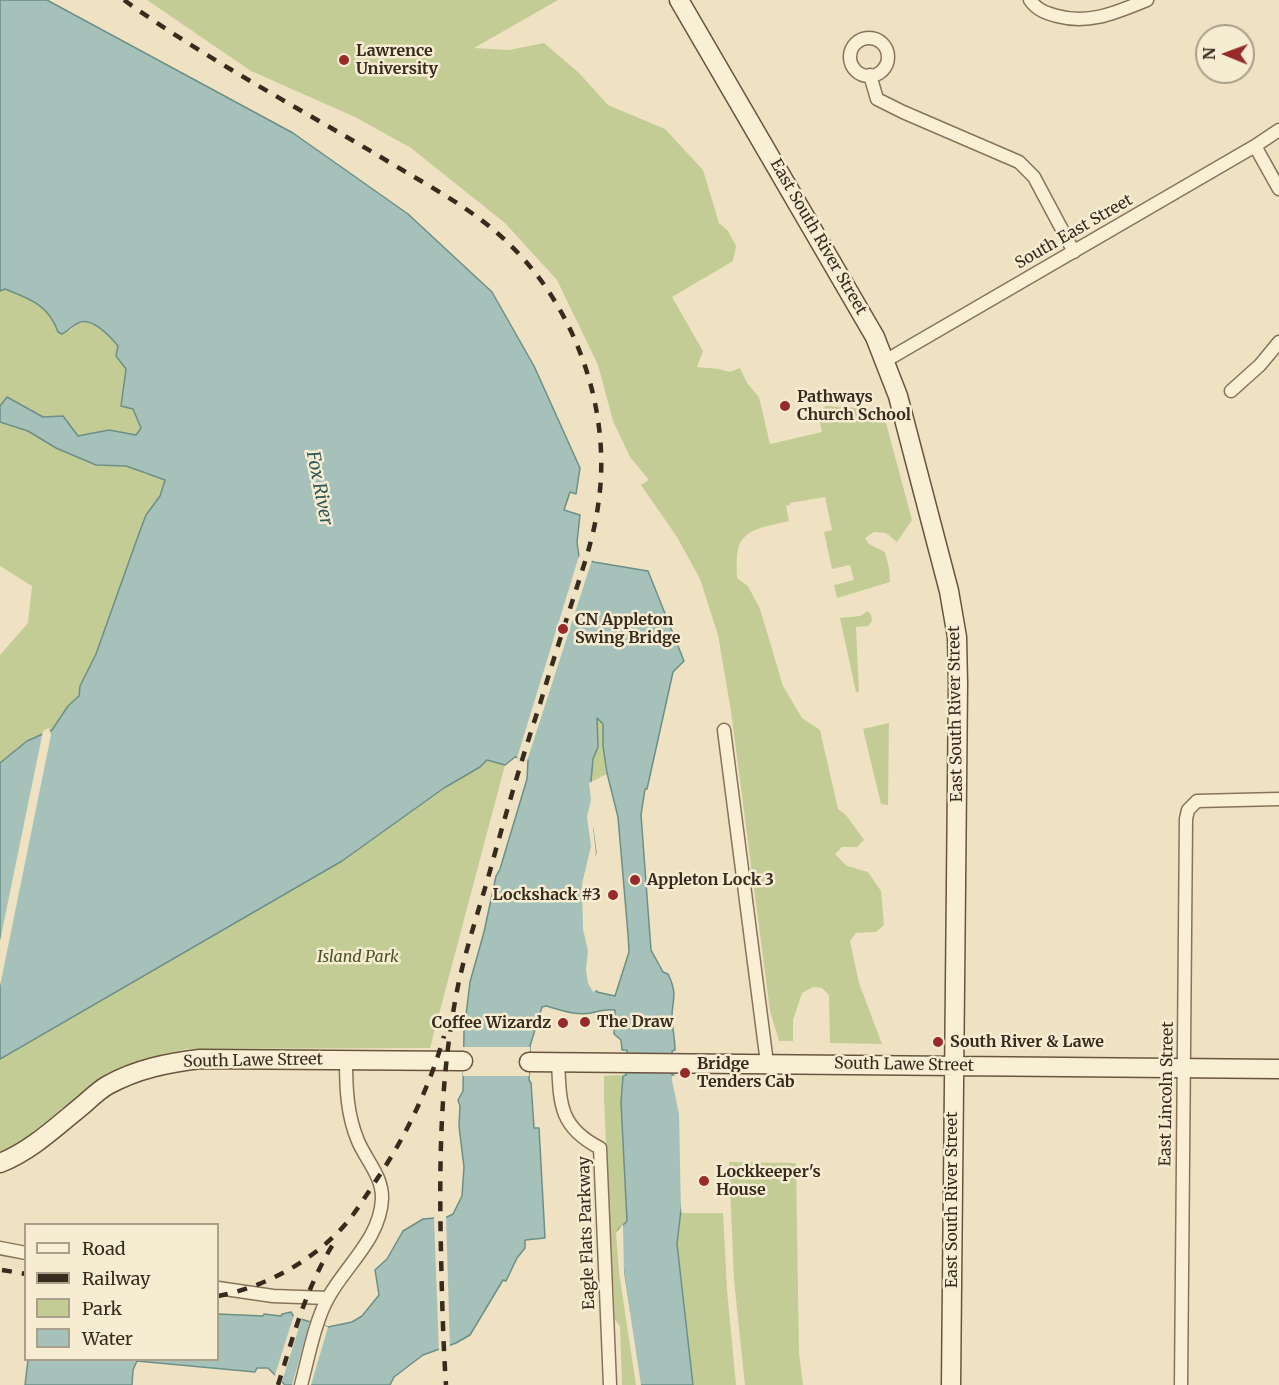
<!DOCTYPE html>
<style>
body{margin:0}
#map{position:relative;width:1279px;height:1385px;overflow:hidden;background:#eee2c2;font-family:Merriweather,serif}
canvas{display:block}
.legend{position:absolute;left:24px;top:1223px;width:195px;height:138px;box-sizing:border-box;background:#f5ecd2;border:2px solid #a99f8a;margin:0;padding:8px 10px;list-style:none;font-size:18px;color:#382b1e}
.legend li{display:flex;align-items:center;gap:12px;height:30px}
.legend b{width:30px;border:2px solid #a99f8a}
.north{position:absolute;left:1195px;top:24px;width:60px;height:60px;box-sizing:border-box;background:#f5ecd2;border:2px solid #a99f8a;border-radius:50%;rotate:271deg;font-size:16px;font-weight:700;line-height:24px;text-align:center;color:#382b1e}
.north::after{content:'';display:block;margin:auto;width:21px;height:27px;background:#972b29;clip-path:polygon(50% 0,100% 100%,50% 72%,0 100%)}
</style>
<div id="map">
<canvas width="1279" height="1385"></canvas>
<ul class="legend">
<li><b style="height:8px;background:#f9efd5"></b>Road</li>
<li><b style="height:8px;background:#382b1e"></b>Railway</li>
<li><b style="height:16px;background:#c4cc96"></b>Park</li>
<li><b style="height:16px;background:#a5c1b9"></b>Water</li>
</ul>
<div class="north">N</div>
</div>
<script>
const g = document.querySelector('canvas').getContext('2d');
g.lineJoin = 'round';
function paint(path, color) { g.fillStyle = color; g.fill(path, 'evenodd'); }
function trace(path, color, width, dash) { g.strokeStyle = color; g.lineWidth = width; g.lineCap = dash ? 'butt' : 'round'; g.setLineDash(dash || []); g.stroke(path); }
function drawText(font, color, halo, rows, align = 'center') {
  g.font = font + ' Merriweather,serif'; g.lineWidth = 5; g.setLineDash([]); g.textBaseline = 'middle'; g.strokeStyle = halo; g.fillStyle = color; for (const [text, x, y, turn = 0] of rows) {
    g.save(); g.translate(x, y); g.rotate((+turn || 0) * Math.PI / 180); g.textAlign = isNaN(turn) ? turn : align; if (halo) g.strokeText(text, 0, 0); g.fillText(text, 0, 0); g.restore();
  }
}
paint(new Path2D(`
 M147,0h411l-84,48 35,2 35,-7 35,30 29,32 57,24 38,41 16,53 9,8 8,15 -3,15 -61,36 31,54 -6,16 22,2 11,3 10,-4 7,15 12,14 11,47 52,-12 -4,-17 8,-9 44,3 16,14 26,97 -15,22 -11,-9 -12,-1 -9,6 4,6 16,8 4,16 1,14 -53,16 -3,-13 20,-5 -4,-15 -18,4 -8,-37 8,-2 -7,-33 -35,6v2l-4,1 3,15c-18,5 -46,6 -51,28 -2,9 -1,20 -1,29l11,8 12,23 23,77 19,32 18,12 18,79 8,6 18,25 -7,7h-15l-7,7 12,12 21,6 13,19 3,34 -8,7 -20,1 -6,8 9,42 23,61 -52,-1 -1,-48 -7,-7 -9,-1 -11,6 -9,27v21h-14l-9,-30 -39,-300 -13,-76 -18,-56 -23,-42 -36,-52 8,-5 -19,-23 -17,-36 -15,-56 -41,-85 -52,-57 -94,-75 -56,-31 -104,-46z
 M5,289c25,10 44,16 53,43l13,-2 7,-7 11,-2 17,10 12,15 -2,10 10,13 7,40 8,19 -5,7 -27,-5 -31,6 -15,-20 -20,1 -36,-20 -7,9v-115z
 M0,422l28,9 28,17 40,17 30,1 19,8 20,5 -5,17 -14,19 -9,24 -41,115 -16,32 -1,10 -11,10 -16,24 -25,11 -27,22v-108l28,-32 4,-37 -32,-20z
 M868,611l3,4 1,6 -4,5 -12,1 3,65h-3l-16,-74 20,-2z
 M599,701l12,71 -22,11 2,-64z
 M889,723l-1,82 -7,-1 -18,-75z
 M487,760l18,5 -75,283 -244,1 -37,10 -38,15 -35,24 -47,39 -29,16v-94l342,-198 102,-73 36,-21z
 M619,1075l4,1 -2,26 6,119 12,164h-17l-2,-59 -5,-6 -11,-219v-25z
 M729,1162l67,1 3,190 4,32h-58l-11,-105z
 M681,1213h42l4,77 9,95h-43l-16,-141z`), '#c4cc96');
const water = new Path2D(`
 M0,0h47l246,133 115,81 84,78 42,74 46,102 -4,26 -6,-2 -6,18 16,5 -3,27 2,15 15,5 54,9 36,90 -11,11 -26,117h-2l-4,26 10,135 12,22 5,2c11,22 3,27 4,47 1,10 3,19 3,29l-3,1v24h2l7,36 2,82 -6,51 16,141h-54l-21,-155 9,-9 -6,-119 2,-26 3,-1 1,-25h-5l-1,-10 -7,-6 1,-24c-9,-1 -15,1 -24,3 -14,3 -31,-3 -45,-7l-4,1 -12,39 -1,34 2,3 3,45h5l6,110 -20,2v8l-8,10 -11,23 -3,-1 -33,55 -14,8 -33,12 -29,22 -4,8h-105l-17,-17h-11l-2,4 -118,-11 -4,9 -1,15h-107l3,-25h190v-46l45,2 1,-2 17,2 1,-2 9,-2 3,5 34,10 24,-5 10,-6 17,-21 -4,-25 12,-11 16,-28 20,-12 24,-2 6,-3 9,-18 2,-29 -5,-41 1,-20 -2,-6 5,-9 1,-59 6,-50 14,-50 12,-56 4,-7 27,-90 1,-19 -13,-3 -10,8 -18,-5 -7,7 -36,21 -102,73 -342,198v-296l27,-22 25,-11 16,-24 11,-10 1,-10 16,-32 41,-115 9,-24 14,-19 5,-16 -39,-14 -30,-1 -40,-17 -28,-17 -28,-9v-16l7,-9 36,20 20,-1 15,20 31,-6 27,5 5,-7 -8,-19 -12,-3 5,-37 -10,-13 2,-10c-8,-10 -27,-30 -40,-23 -6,3 -10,8 -16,11l-4,-2c-9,-27 -28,-33 -53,-43l-5,2zM597,718l6,6v22l4,27 11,44 10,117 1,18 -14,44 -18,-4 -7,-19 -2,-104 8,-16 -3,-23 -4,-12 5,-12 -3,-25 2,-22 5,-12z`);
paint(water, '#a5c1b9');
trace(water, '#6c8f87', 1.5);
paint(new Path2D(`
 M579,556l13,4 -65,201 -10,-3z
 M49,728l2,7 -51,251v-45l43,-210z
 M593,781l3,25 -4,12 4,35 -6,21v36l5,34 -3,27 6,18 -5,3 -5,-9 -2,-13 2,-19 -5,-22 -1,-45 9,-38 -4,-29 4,-17 -2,-17z
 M463,1047h67l-1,29h-66z
 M677,1075l4,28h2l1,7 3,28 -1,54 -5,21 -2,-99 -7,-34v-4z
 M434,1216h12l4,133 -11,4z
 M623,1224l1,48 17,113h-5l-17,-113 -3,-39z
 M294,1315l8,3 -21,67 -7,-7z
 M310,1321l18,6 -17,58h-19z`), '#eee2c2');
const street = new Path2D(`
 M1030,0c7,10 16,13 27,16 33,9 60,-4 90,-16
 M850 57a19 19 0 1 1 38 0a19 19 0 1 1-38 0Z
 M870,75l7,24 26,13 116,50 15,15 40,75
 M1255,146l24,43
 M885,361l370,-215 24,-16
 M1231,391l29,-26 19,-23
 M724,730l43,333
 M558,1061c2,43 1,66 42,87l10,237
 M0,1248l26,5
 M218,1288l55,8 55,2
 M301,1385c7,-26 14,-64 27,-87 18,-33 52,-59 54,-99 1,-22 -16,-39 -24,-58 -11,-26 -12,-53 -12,-81
 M1181,1385l5,-566 2,-9 9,-9 82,-2`);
const secondary = new Path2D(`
 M679,0l196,337 23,59 51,195 8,46 1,47 -7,701
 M529,1062l750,7
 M0,1163c31,-12 57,-37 83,-58 8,-7 16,-15 25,-20 29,-16 59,-22 92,-26l263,2`);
trace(street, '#887359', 15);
trace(secondary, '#6a543d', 21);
trace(street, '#f9efd5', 12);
trace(secondary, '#f9efd5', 18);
trace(new Path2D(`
 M124,0c82,59 173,107 260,159 49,30 95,52 135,95 61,65 93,163 79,252 -4,30 -14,59 -23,87 -12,37 -24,74 -35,111 -19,57 -36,116 -52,174 -10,34 -21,68 -29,103 -19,90 -20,181 -18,272 1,44 2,88 5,132
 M2,1270l24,4
 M218,1296c49,-9 100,-38 132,-77 11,-15 21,-31 31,-46 28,-43 49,-88 63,-137
 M278,1385c16,-51 28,-98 57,-144`), '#382b1e', 4.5, [10, 10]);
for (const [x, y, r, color] of [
 [344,60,6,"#972b29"],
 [785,406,6,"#972b29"],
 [563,629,6,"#972b29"],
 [635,880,6,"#972b29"],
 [613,895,6,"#972b29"],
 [585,1022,6,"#972b29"],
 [563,1023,6,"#972b29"],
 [938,1042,6,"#972b29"],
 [685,1073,6,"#972b29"],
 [704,1181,6,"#972b29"]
]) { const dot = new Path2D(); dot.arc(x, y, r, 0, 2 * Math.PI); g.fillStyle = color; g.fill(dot); trace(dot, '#f5ecd2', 2); }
drawText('bold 16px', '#382b1e', '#f5ecd2', [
 ["Lawrence",356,51],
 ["University",356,69],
 ["Pathways",797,397],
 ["Church School",797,415],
 ["CN Appleton",575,620],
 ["Swing Bridge",575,638],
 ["Appleton Lock 3",647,880],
 ["Lockshack #3",601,895,"right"],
 ["The Draw",597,1022],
 ["Coffee Wizardz",551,1023,"right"],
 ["South River & Lawe",950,1042],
 ["Bridge",697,1064],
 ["Tenders Cab",697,1082],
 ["Lockkeeper's",716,1172],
 ["House",716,1190]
], 'left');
drawText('16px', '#382b1e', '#f5ecd2', [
 ["South East Street",1074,232,-30],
 ["East South River Street",818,237,60],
 ["East South River Street",956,714,-91],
 ["South Lawe Street",253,1061,-1],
 ["South Lawe Street",904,1065,1],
 ["East Lincoln Street",1167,1094,-89],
 ["East South River Street",952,1200,-90],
 ["Eagle Flats Parkway",587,1233,-92]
]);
drawText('italic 16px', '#475424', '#f5ecd2', [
 ["Island Park",358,957]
]);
drawText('italic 18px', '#2d5756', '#f5ecd2', [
 ["Fox River",319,488,79]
]);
</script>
